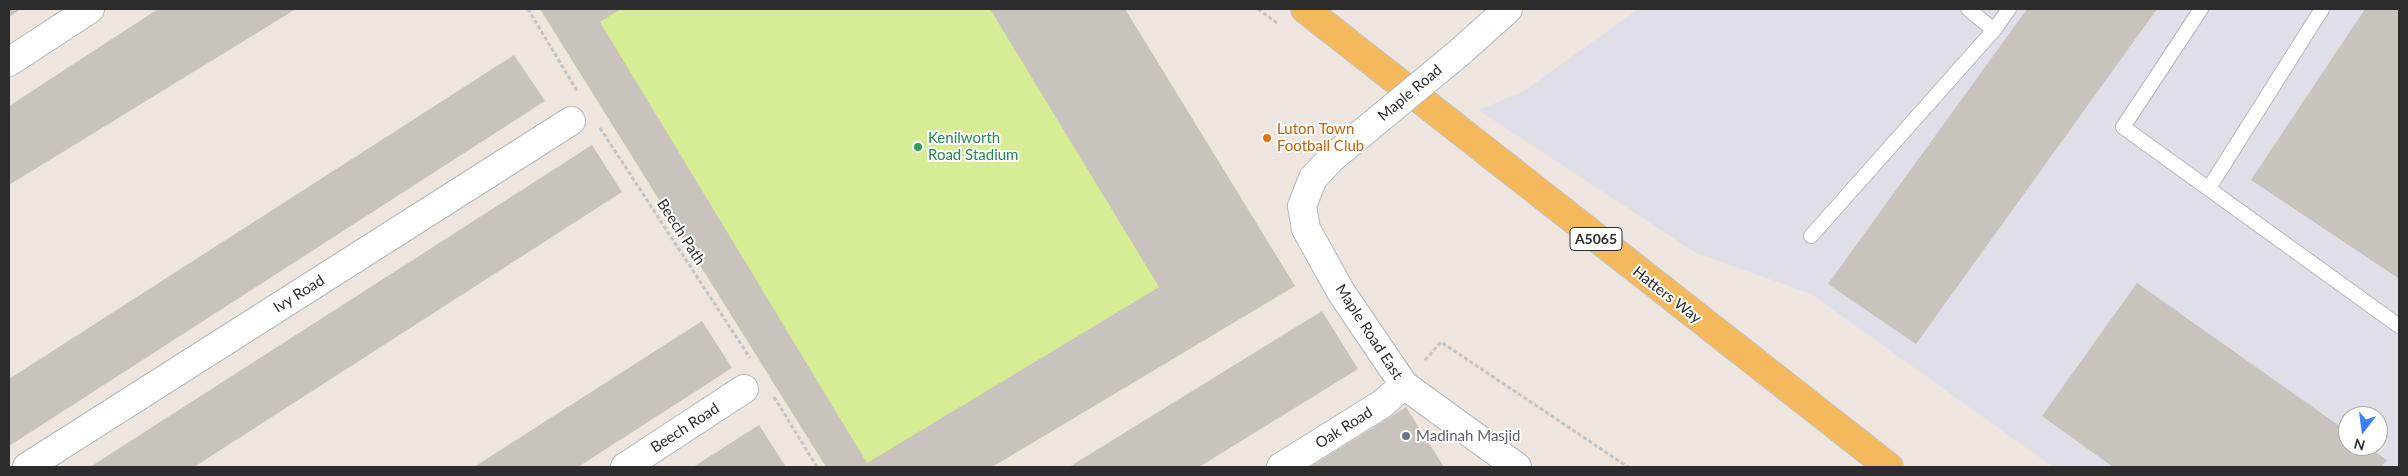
<!DOCTYPE html>
<style>
body{margin:0}
#map{position:relative;width:2408px;height:476px;overflow:hidden;background:#eee5de;font-family:Lato,sans-serif}
canvas{display:block}
.frame{position:absolute;inset:0;border:10px solid #2c2c2c;pointer-events:none}
.north{position:absolute;left:2338px;top:406px;width:50px;height:50px;box-sizing:border-box;background:#fff;border:1px solid #ababab;border-radius:50%;rotate:195deg;font-size:14px;font-weight:700;line-height:20px;text-align:center;color:#2c2c2c}
.north::after{content:'';display:block;margin:auto;width:18px;height:22px;background:#3b7fff;clip-path:polygon(50% 0,100% 100%,50% 72%,0 100%)}
</style>
<div id="map">
<canvas width="2408" height="476"></canvas>
<div class="frame"></div>
<div class="north">N</div>
</div>
<script>
const g = document.querySelector('canvas').getContext('2d');
g.lineJoin = 'round';
function paint(path, color) { g.fillStyle = color; g.fill(path, 'evenodd'); }
function trace(path, color, width, dash) { g.strokeStyle = color; g.lineWidth = width; g.lineCap = dash ? 'butt' : 'round'; g.setLineDash(dash || []); g.stroke(path); }
function drawText(font, color, halo, rows, align = 'center') {
  g.font = font + ' Lato,sans-serif'; g.lineWidth = 4; g.setLineDash([]); g.textBaseline = 'middle'; g.strokeStyle = halo; g.fillStyle = color; for (const [text, x, y, turn = 0] of rows) {
    g.save(); g.translate(x, y); g.rotate((+turn || 0) * Math.PI / 180); g.textAlign = isNaN(turn) ? turn : align; if (halo) g.strokeText(text, 0, 0); g.fillText(text, 0, 0); g.restore();
  }
}
paint(new Path2D(`
 M1638,9h761v458h-346l-242,-173 -115,-41 -218,-143 46,-19zM2348,416h30v30h-30z`), '#e0dfe7');
paint(new Path2D(`
 M540,9h585l170,277 -303,181h-166z`), '#d6ed95');
paint(new Path2D(`
 M9,9h12l-12,8z
 M158,9h138l-287,176v-79z
 M540,9h81l-21,13 267,441 292,-176 -169,-278h135l170,277 -303,181h-166z
 M2027,9h130l-241,335 -88,-60z
 M2365,9h34l-1,269 -147,-98z
 M514,55l31,46 -536,345v-67z
 M592,145l30,47 -428,275h-104z
 M2137,283l211,149v14h19l20,14 -6,7h-268l-71,-51z
 M1322,311l36,58 -159,98h-130z
 M702,321l30,47 -154,99h-104z
 M1406,407l38,60h-134z
 M759,425l27,42h-93z`), '#c9c3bd');
const lane = new Path2D(`
 M1968,9l26,21
 M2201,9l-78,118 276,199
 M2209,188l113,-179
 M1811,236l183,-206 15,-21`);
const street = new Path2D(`
 M1460,52l48,-43
 M9,62l81,-53
 M1332,158l-19,20 -11,28 4,23 35,63 63,93 113,82
 M27,467l544,-346
 M625,467l119,-78
 M1281,467l101,-63 22,-19`);
const primary = new Path2D(`
 M1305,9l584,458`);
trace(lane, '#b2b7c0', 16);
trace(street, '#b2b7c0', 30);
trace(primary, '#c4c4c4', 30);
trace(new Path2D(`
 M528,9l49,82
 M1258,9l19,14
 M600,128l150,230
 M1425,360l16,-18 187,125
 M774,397l43,70
 M1829,467h1`), '#c4c4c4', 3, [4, 2.5]);
trace(lane, '#fff', 14);
trace(street, '#fff', 28);
trace(primary, '#f5b95d', 28);
const streetBridge = new Path2D(`
 M1332,158l128,-106`);
trace(streetBridge, '#b2b7c0', 30, []);
trace(streetBridge, '#fff', 28);
for (const [x, y, r, color] of [
 [1267,138,5,"#e8710a"],
 [918,147,5,"#2e9e5b"],
 [1406,436,5,"#6b7280"]
]) { const dot = new Path2D(); dot.arc(x, y, r, 0, 2 * Math.PI); g.fillStyle = color; g.fill(dot); trace(dot, '#fff', 2); }
for (const [x, y, w] of [
 [1596,239,52]
]) { const box = new Path2D(); box.roundRect(x - w / 2, y - 11.5, w, 23, 4); g.fillStyle = '#fff'; g.fill(box); trace(box, '#2c2c2c', 1); }
drawText('bold 14px', '#2c2c2c', null, [
 ["A5065",1596,239]
]);
drawText('15px', '#2c2c2c', '#fff', [
 ["Maple Road",1410,93,-40],
 ["Beech Path",681,232,57],
 ["Ivy Road",299,294,-32],
 ["Hatters Way",1667,295,38],
 ["Maple Road East",1369,332,57],
 ["Beech Road",685,428,-33],
 ["Oak Road",1344,428,-32]
]);
drawText('15px', '#c56008', '#fff', [
 ["Luton Town",1277,129],
 ["Football Club",1277,146]
], 'left');
drawText('15px', '#27864d', '#fff', [
 ["Kenilworth",928,138],
 ["Road Stadium",928,155]
], 'left');
drawText('15px', '#5b616d', '#fff', [
 ["Madinah Masjid",1416,436]
], 'left');
</script>
